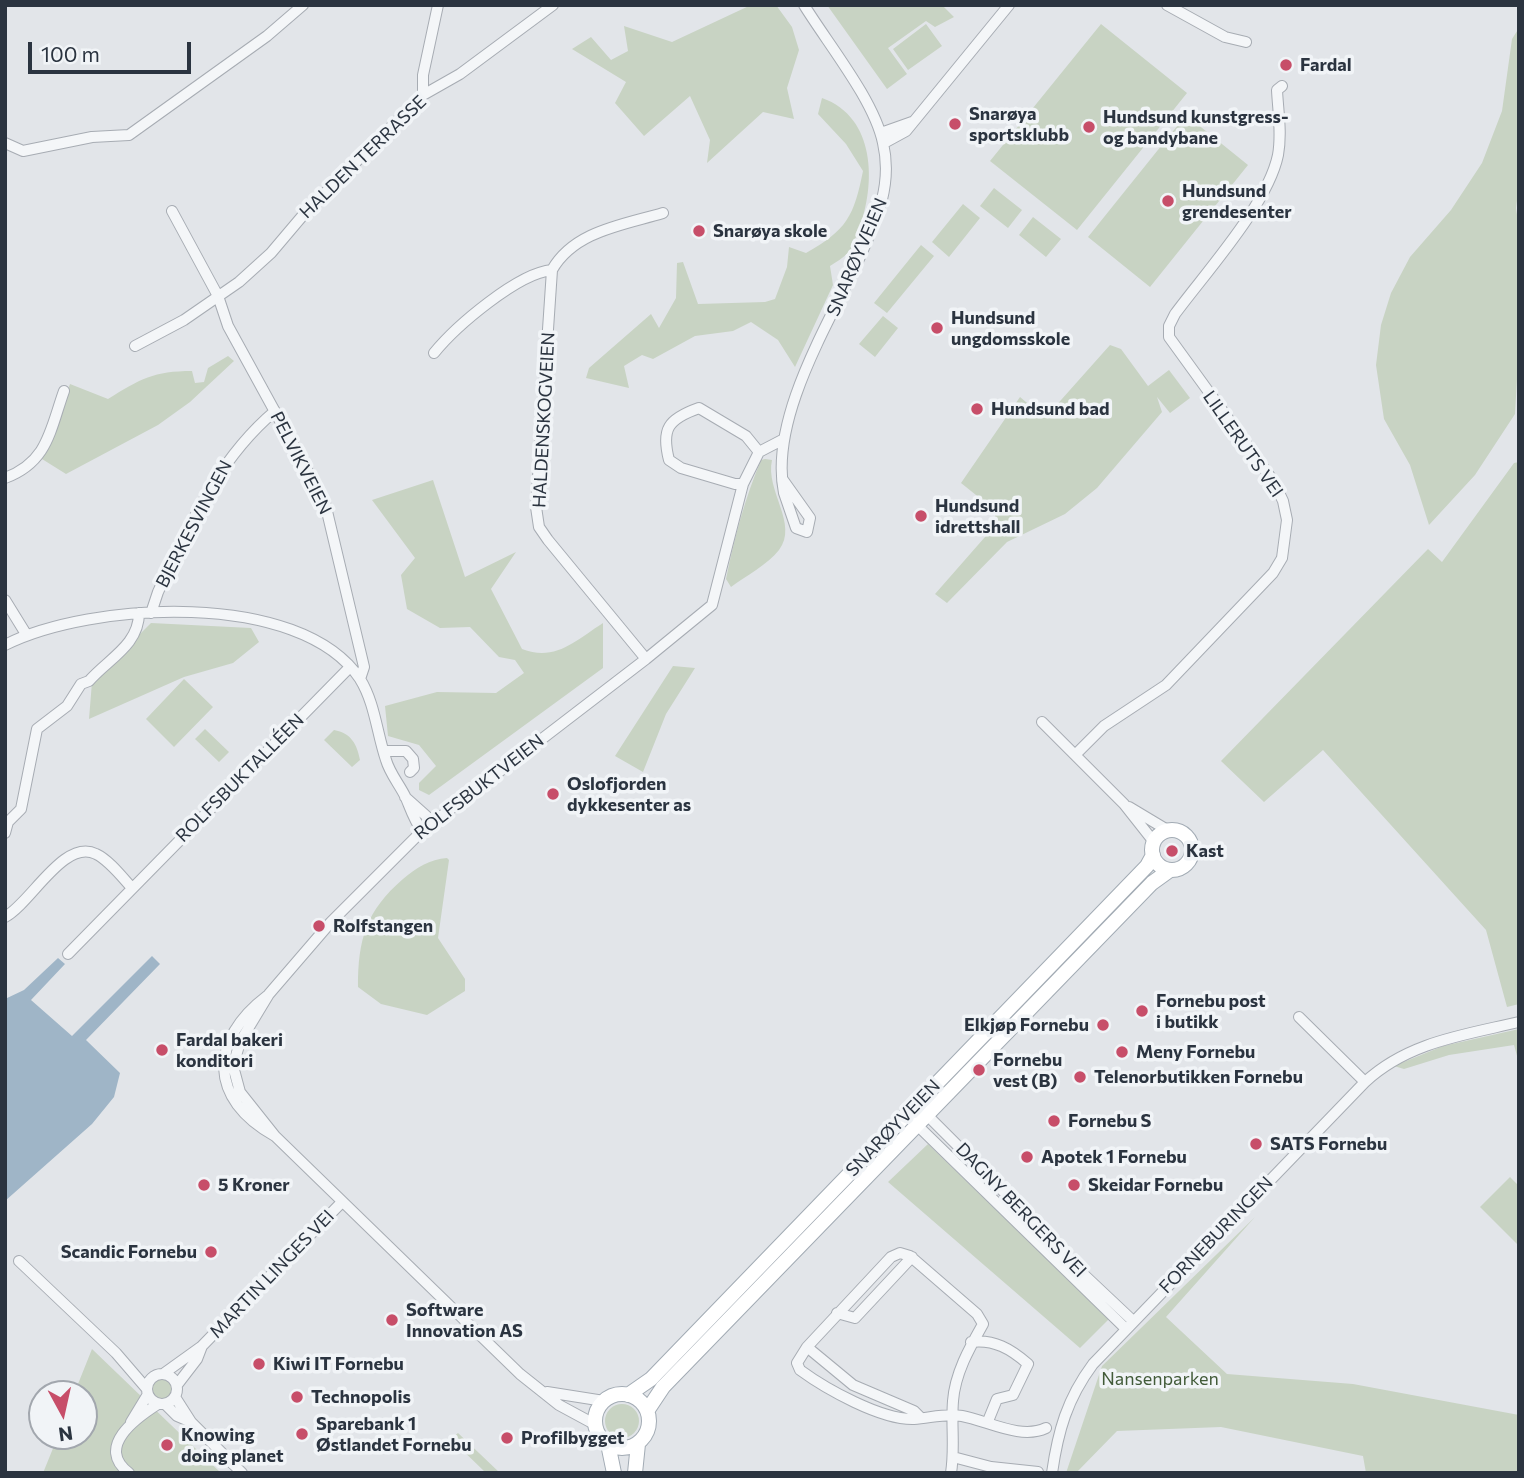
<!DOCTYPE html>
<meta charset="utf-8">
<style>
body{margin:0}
#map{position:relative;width:1524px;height:1478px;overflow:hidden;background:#e2e5e9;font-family:Commissioner,sans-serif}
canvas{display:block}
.frame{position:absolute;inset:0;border:7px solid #2b3440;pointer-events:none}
.north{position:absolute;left:28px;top:1380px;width:70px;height:70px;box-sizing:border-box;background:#f1f4f7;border:2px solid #a2a7ae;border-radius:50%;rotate:172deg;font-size:19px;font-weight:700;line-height:28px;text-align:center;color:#2b3440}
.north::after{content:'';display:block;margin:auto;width:24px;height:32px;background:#c74e69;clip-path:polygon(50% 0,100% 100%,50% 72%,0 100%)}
.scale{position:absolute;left:28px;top:42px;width:163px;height:32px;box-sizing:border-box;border:4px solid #2b3440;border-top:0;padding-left:9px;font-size:21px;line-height:24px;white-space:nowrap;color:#2b3440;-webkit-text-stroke:5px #f1f4f7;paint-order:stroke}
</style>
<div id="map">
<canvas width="1524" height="1478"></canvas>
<div class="frame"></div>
<div class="north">N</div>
<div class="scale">100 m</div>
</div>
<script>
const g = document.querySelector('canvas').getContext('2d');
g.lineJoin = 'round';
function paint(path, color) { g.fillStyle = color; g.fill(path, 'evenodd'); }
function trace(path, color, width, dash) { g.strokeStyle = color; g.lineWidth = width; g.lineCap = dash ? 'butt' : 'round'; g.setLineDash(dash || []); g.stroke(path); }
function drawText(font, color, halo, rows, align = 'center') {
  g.font = font + ' Commissioner,sans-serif'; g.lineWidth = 7; g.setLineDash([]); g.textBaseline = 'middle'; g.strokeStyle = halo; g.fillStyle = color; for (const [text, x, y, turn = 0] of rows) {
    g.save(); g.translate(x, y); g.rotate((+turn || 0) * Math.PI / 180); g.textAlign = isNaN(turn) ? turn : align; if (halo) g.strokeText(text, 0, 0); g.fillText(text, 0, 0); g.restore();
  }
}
paint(new Path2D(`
 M751,5h25l16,22 7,23 -12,38 7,31 -31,-7 -56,51 3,-23 -20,-44 -46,40 -29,-33 11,-21 -54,-33 19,-12 20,23 17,-9 -4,-25 48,16z
 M827,5h115l12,12 -19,10 -9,-6 -38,27 19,26 -20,15z
 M926,24l16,22 -34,24 -15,-21z
 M1101,24l86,69 -110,137 -87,-69z
 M1519,28v158l-3,22 3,20v116l-4,70 -40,61 -46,50 -19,-60 -26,-46 -8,-54 5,-40 10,-32 19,-36 41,-47 31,-47 20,-52 10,-72z
 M822,98c54,19 54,86 37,131 -3,7 -6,19 -11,24 -5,5 -12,9 -18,13l3,19 -38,82 -17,-27 -27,-18 -18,9 -38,5 -42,23 -11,-4 -18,11 5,22 -43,-10 3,-10 62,-54 8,14 17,-30 1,-35 6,-1 15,42 67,-2 10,-3 12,-32 2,-20 17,6c41,-23 48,-37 57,-82l-17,-27 -28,-30z
 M1186,115l62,50 -98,122 -62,-50z
 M994,188l28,22 -14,18 -28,-22z
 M963,204l17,14 -31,39 -17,-15z
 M1033,217l28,22 -15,18 -27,-22z
 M921,245l13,11 -47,57 -13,-10z
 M883,316l15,12 -23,29 -16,-13z
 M1110,345l11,4 27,37 21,-16 21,28 -20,15 -13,-16 5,15 -65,76 -32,26 -58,28 -60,61 -12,-9 57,-65 4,-18 -35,-28 59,-86 25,21z
 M228,356l6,5 -44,41 -32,23 -92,49 -24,-15 28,-75 38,15c32,-20 46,-28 84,-28l3,12 9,-1 4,-14z
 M765,459l7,1c-7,31 27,64 7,90 -11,14 -33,26 -48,37l-5,-8c8,-40 19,-81 35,-119z
 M1519,462v542l-12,3 -21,-77 -163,-180 -59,52 -43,-41 207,-212 14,13 72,-99z
 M433,480l32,97 51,-25 -25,37 31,60c33,13 53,-8 81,-26v45l-174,127 -10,-5v-7l17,-17 -17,-21 -31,-9 -3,-30 52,-14 59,1 28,-20 -9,-13 -16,-3 -29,-30 -30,1 -33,-19 -6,-34 14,-17 -43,-58z
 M151,623l100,5 8,14 -26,21 -49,14 -95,42 3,-37z
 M673,666l22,2 -29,46 -23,58 -28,-16z
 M184,679l29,28 -39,40 -28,-28z
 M205,729l24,23 -10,10 -24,-23z
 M334,730c17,3 23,14 26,30l-8,7 -28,-27z
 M447,858l2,2 -11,78 27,41v12l-38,24 -46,-11 -23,-17c0,-48 8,-76 45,-108 13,-11 27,-20 44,-21z
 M1519,1029v34l-5,-18 -65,10 -45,14 -10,-3 49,-20z
 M928,1144l181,175 -29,29 -192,-166z
 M1510,1177l9,9v60l-39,-39z
 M1255,1217l-89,100 61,57 126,10 166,31v58h-153l-3,-17 -142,-29 -104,4 -41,42h-10l36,-107z
 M92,1349l129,124h-178l15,-37h26v-42h-10z
 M151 1390a11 11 0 1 1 22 0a11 11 0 1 1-22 0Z
 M605 1421a17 17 0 1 1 34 0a17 17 0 1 1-34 0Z
 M458,1433l42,40h-14l-35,-34z`), '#c8d3c3');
paint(new Path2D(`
 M152,956l8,8 -74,76 34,33 -6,24 -22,27 -87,77v-202l19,-9 34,-32 7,6 -34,36 41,36z`), '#9fb5c7');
const minor = new Path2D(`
 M1167,5l58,32 21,5
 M423,95v-20l15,-70
 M881,133l31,-11
 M5,143l18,8 69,-14 37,-2 138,-99 36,-31
 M884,143l22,-12 103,-126
 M172,211l46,85 10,30 97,177 39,164 -4,12
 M135,346l49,-26 55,-38 32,-29 33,-39 119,-119 37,-21 93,-69
 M434,353c22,-27 84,-80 118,-83
 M759,452l-16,32h-8l-54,-16 -12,-8c-8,-31 -1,-41 30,-52l47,28 13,16 25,-13
 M5,478c43,-16 45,-48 59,-87
 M783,480l27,38 -3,14 -11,-4 -12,-35c-15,-74 44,-168 75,-234 17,-38 34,-73 24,-116 -9,-43 -55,-99 -79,-138
 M5,600l21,34
 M151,613l7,-21c32,-67 59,-132 117,-181
 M5,645c85,-43 295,-56 355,34 15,24 17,55 26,81 4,14 14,25 20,38 5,12 8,22 16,33
 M646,659l-98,-119 -9,-13 -3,-20 16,-237c22,-39 71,-45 111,-57
 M1042,722l82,82 30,38
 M384,751h22l7,8 1,9 -4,4
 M1075,755l29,-29 62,-41 107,-112 9,-15 5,-38 -4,-19 -9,-19 -105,-145v-11l6,-12c31,-42 93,-110 103,-159 4,-22 0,-44 -1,-65l5,-4
 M405,797l28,25
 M1129,807l40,24
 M5,833l3,-11 13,-13 16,-80 30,-23 14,-22 8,-3c19,-22 50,-36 50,-68
 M5,917c26,-14 59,-79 91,-63 13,6 26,23 36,34
 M68,954l281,-286
 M267,996c-58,44 -59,103 8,140l245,238 39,31 37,20
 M1299,1017l66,65
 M904,1116l23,-1 96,96 23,28 86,81
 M917,1125l208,203
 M275,1136l-35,-44 -7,-26 7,-24 29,-48 62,-72 91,-91 224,-172 66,-54 31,-121
 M19,1261l97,92 31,36
 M837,1313l18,5 57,-61
 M971,1342c23,-3 40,7 57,22l-15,31 -16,4 -9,22
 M807,1347l46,38 61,26 7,7
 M147 1389a15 15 0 1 1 30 0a15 15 0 1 1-30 0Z
 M163,1374l39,-28 140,-144
 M177,1385l20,-26 5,-13
 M547,1392l57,9
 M175,1397l16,25 51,51
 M165,1404l12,12 14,6
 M131,1422l17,-28
 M953,1457l38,10 47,5
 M129,1473c-34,-26 7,-55 29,-69
 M951,1473c4,-25 0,-48 2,-72 2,-28 17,-54 30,-77l-6,-10 -67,-58 -10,-3 -9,4 -84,90 -10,16 3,7c26,19 81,50 114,49 16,-1 32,-6 48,-3 26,5 59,24 84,12
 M1052,1473c6,-42 15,-74 41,-109l272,-282c43,-40 99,-47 154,-60`);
const major = new Path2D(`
 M1152 850a20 20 0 1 1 40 0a20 20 0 1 1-40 0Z
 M595 1421a27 27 0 1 1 54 0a27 27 0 1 1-54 0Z
 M628,1395l23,-16 496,-513 6,-11
 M647,1411l16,-24 489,-504 18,-13
 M608,1444l6,29
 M635,1473l3,-29`);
trace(minor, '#a7acb3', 12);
trace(major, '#a2abb4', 16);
trace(minor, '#f4f6f8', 10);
trace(major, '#fff', 14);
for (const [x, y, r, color] of [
 [1286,65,7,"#c74e69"],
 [955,124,7,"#c74e69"],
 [1089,127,7,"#c74e69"],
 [1168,201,7,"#c74e69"],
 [699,231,7,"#c74e69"],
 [937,328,7,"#c74e69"],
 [977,409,7,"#c74e69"],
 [921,516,7,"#c74e69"],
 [553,794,7,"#c74e69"],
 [1172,851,7,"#c74e69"],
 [319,926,7,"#c74e69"],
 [1142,1011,7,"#c74e69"],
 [1103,1025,7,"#c74e69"],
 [162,1050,7,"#c74e69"],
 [1122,1052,7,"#c74e69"],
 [979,1070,7,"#c74e69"],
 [1080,1077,7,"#c74e69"],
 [1054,1121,7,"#c74e69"],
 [1256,1144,7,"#c74e69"],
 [1027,1157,7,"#c74e69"],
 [204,1185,7,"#c74e69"],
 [1074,1185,7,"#c74e69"],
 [211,1252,7,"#c74e69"],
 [392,1320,7,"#c74e69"],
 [259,1364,7,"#c74e69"],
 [297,1397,7,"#c74e69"],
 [302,1434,7,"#c74e69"],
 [507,1438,7,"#c74e69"],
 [167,1445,7,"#c74e69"]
]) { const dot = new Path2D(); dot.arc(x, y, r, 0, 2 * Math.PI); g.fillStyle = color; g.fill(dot); trace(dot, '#f1f4f7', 2.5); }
drawText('bold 18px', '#2b3440', '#f1f4f7', [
 ["Fardal",1300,65],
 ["Snarøya",969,114],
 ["sportsklubb",969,135],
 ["Hundsund kunstgress-",1103,117],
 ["og bandybane",1103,138],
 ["Hundsund",1182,191],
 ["grendesenter",1182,212],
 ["Snarøya skole",713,231],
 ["Hundsund",951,318],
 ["ungdomsskole",951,339],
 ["Hundsund bad",991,409],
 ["Hundsund",935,506],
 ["idrettshall",935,527],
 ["Oslofjorden",567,784],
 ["dykkesenter as",567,805],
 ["Kast",1186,851],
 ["Rolfstangen",333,926],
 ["Fornebu post",1156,1001],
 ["i butikk",1156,1022],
 ["Elkjøp Fornebu",1089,1025,"right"],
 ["Fardal bakeri",176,1040],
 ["konditori",176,1061],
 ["Meny Fornebu",1136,1052],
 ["Fornebu",993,1060],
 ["vest (B)",993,1081],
 ["Telenorbutikken Fornebu",1094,1077],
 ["Fornebu S",1068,1121],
 ["SATS Fornebu",1270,1144],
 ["Apotek 1 Fornebu",1041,1157],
 ["5 Kroner",218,1185],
 ["Skeidar Fornebu",1088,1185],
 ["Scandic Fornebu",197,1252,"right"],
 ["Software",406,1310],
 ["Innovation AS",406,1331],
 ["Kiwi IT Fornebu",273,1364],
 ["Technopolis",311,1397],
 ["Sparebank 1",316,1424],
 ["Østlandet Fornebu",316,1445],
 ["Knowing",181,1435],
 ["doing planet",181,1456],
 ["Profilbygget",521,1438]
], 'left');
drawText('18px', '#2b3440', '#f1f4f7', [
 ["HALDEN TERRASSE",363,157,-44],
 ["SNARØYVEIEN",857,257,-67],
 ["HALDENSKOGVEIEN",544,420,-87],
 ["LILLERUTS VEI",1243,444,55],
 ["PELVIKVEIEN",301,463,63],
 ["BJERKESVINGEN",194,524,-62],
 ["ROLFSBUKTALLÉEN",240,778,-45],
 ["ROLFSBUKTVEIEN",479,787,-38],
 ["SNARØYVEIEN",893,1128,-46],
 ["DAGNY BERGERS VEI",1021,1210,46],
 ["FORNEBURINGEN",1216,1235,-46],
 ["MARTIN LINGES VEI",272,1274,-46]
]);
drawText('18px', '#425b39', '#f1f4f7', [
 ["Nansenparken",1160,1379]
]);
</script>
